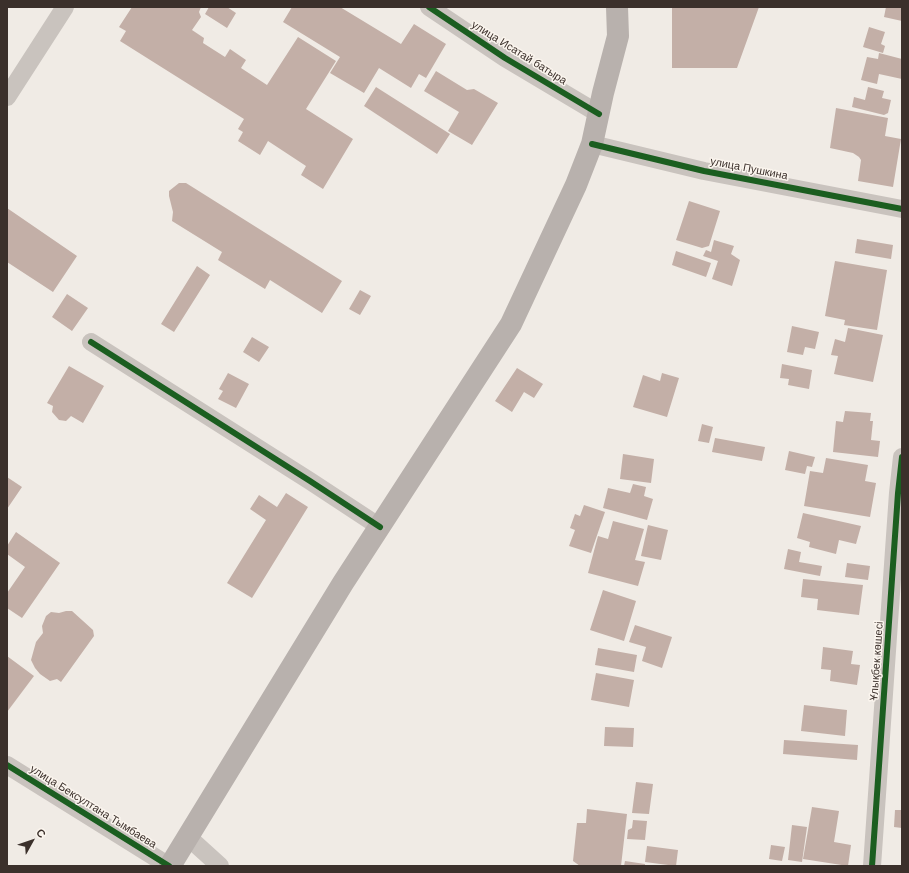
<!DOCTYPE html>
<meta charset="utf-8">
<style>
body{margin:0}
#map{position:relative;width:909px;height:873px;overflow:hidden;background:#f0ebe5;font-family:Arial,sans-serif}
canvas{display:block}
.frame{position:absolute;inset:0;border:8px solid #3b302b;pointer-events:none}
.north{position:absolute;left:12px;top:821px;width:40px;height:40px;-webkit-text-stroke:3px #fbf5ee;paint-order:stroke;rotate:50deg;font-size:11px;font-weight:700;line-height:16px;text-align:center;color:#3b302b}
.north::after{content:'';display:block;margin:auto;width:14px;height:18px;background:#3b302b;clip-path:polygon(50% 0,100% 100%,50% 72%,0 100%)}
</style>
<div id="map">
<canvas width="909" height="873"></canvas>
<div class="frame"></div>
<div class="north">С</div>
</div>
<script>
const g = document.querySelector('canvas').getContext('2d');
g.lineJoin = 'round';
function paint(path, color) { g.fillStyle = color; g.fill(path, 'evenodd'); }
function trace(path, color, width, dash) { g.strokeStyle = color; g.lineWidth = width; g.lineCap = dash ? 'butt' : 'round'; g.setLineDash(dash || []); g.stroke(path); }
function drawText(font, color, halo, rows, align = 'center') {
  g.font = font + ' Arial,sans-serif'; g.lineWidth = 3; g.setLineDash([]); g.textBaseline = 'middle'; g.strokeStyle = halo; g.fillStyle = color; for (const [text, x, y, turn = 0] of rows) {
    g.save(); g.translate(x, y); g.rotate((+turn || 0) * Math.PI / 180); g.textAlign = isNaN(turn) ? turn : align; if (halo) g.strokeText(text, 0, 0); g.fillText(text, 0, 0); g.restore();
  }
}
paint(new Path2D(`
 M132,7h69l-2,5 2,5 -9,13 12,8 -1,5 22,14 5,-8 16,11 -5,8 26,17 31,-48 38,24 -30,48 47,30 -30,50 -22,-14 5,-9 -38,-25 -8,14 -22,-14 5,-9 -5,-3 6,-10 -124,-78 6,-10 -7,-4z
 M209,7h18l9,6 -9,15 -22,-14z
 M292,7h48l61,37 13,-20 32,20 -20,34 -7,-4 -8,14 -32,-20 -15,25 -34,-20 10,-16 -57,-35z
 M672,7h87l-22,61h-65z
 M886,7h16v14l-18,-4z
 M869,27l16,5 -4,12 4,2 -2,7 -20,-6z
 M879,53l23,6v20l-23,-5 -2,10 -16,-4 6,-23 11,2z
 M436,71l31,19 7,-1 24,14 -26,42 -24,-14 11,-19 -35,-21z
 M376,87l74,47 -13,20 -73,-48z
 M868,87l16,4 -2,7 9,2 -3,13 -4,2 -32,-8 2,-10 11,3z
 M836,108l52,10 -3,18 16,3 -8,48 -35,-6 3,-21 -2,-3 -6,-4 -23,-5z
 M179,183h7l156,98 -20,32 -52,-33 -5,9 -47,-29 4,-8 -50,-31 1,-9 -4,-16v-5z
 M689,201l31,10 -11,35 -7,2 -26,-8z
 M7,208l70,48 -24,36 -46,-30z
 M857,239l36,6 -2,14 -36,-6z
 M714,240l20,6 -3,8 9,6 -8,26 -20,-7 6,-18 -15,-5 3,-6 5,2z
 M676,251l35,12 -5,14 -34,-12z
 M835,261l52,9 -10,60 -33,-5 1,-5 -20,-4z
 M197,266l13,9 -36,57 -13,-8z
 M360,290l11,6 -11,19 -11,-6z
 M67,294l21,14 -16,23 -20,-14z
 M792,326l27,6 -4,17 -10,-2 -2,8 -16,-3z
 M848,328l35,7 -10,47 -39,-8 4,-18 -7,-1 4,-16 10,3z
 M252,337l17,10 -10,15 -16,-10z
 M782,364l30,6 -3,19 -21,-4 1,-6 -9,-1z
 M69,366l35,20 -21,37 -12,-7 -5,5 -7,-1 -7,-8 1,-6 -6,-3z
 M517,368l26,16 -9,14 -10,-6 -12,20 -17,-11z
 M228,373l21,11 -13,24 -18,-9 5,-8 -4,-2z
 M662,373l17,5 -12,39 -34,-10 10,-32 17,6z
 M845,411l26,2 -1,8h3l-2,19 9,1 -2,16 -45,-5 3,-31 7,1z
 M702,424l11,3 -4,16 -11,-2z
 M715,438l50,9 -3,14 -50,-9z
 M789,451l26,6 -3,10 -5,-1 -2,8 -20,-4z
 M623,454l31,5 -3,24 -31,-4z
 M826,458l42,7 -3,16 11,2 -6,34 -66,-11 6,-35 13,2z
 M7,477l15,10 -15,22z
 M633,484l13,3 -2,9 9,3 -6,21 -44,-12 5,-20 22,5z
 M286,493l22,14 -56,91 -25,-15 39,-63 -16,-11 9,-14 18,12z
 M584,505l21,7 -14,41 -22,-7 6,-16 -5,-2 5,-14 5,2z
 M803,513l58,13 -5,18 -17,-4 -3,14 -27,-7 1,-5 -13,-4z
 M613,521l31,8 -9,31 10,2 -7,24 -50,-13 10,-37 10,3z
 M648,525l20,5 -7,30 -20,-4z
 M16,532l44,31 -38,55 -15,-10v-15l18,-26 -18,-13v-8z
 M788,549l13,3 -2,10 23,4 -2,10 -36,-7z
 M847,563l23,3 -2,14 -23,-3z
 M803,579l60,6 -4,30 -42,-5 1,-11 -17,-2z
 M603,590l33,11 -12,40 -34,-11z
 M66,611h6l21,19 1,6 -33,46 -4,-3 -7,2 -10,-7 -5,-6 -4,-8 5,-18 7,-9 -1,-7 4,-10 5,-4 8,1z
 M635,625l37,12 -10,31 -20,-7 4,-14 -17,-5z
 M823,647l30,4 -2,13 9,1 -3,20 -27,-4 1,-11 -10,-1z
 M598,648l39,7 -3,17 -39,-7z
 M7,656l27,20 -27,36z
 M596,673l38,7 -5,27 -38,-7z
 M804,705l43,5 -2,26 -44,-5z
 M605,727l29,1 -1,19 -29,-1z
 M784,740l74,5 -1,15 -74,-6z
 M636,782l17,2 -4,30 -17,-1z
 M812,807l27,4 -5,31 17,3 -3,21 -45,-7z
 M587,809l40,5 -6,52h-41l-7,-5 4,-38h9z
 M895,810h7v18l-8,-1z
 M633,820l14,1 -2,19 -18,-1 1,-9 4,-2z
 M792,825l15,2 -5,35 -14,-2z
 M771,845l14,2 -3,14 -13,-2z
 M647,846l31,4 -2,16 -31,-4z
 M625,861l20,3v2h-21z`), '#c3afa7');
trace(new Path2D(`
 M429,7l76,51 94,56
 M7,97l58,-90
 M592,144l112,27 198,38
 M91,342l219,139 70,46
 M7,765l162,101
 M188,837l32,29
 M872,866l26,-373 4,-36`), '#c9c3be', 18);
trace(new Path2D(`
 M170,866l173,-283 168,-259 65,-139 16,-41 11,-51 15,-57 -1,-29`), '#b8b1ad', 22);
trace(new Path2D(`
 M429,7l76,51 94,56
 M592,144l112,27 198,38
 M91,342l219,139 70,46
 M7,765l162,101
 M872,866l26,-373 4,-36`), '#1b5e20', 6);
drawText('11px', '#3b302b', '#fbf5ee', [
 ["улица Исатай батыра",519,53,32],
 ["улица Пушкина",749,169,11],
 ["Ұлықбек көшесі",877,661,-86],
 ["улица Бексултана Тымбаева",93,807,32]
]);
</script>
